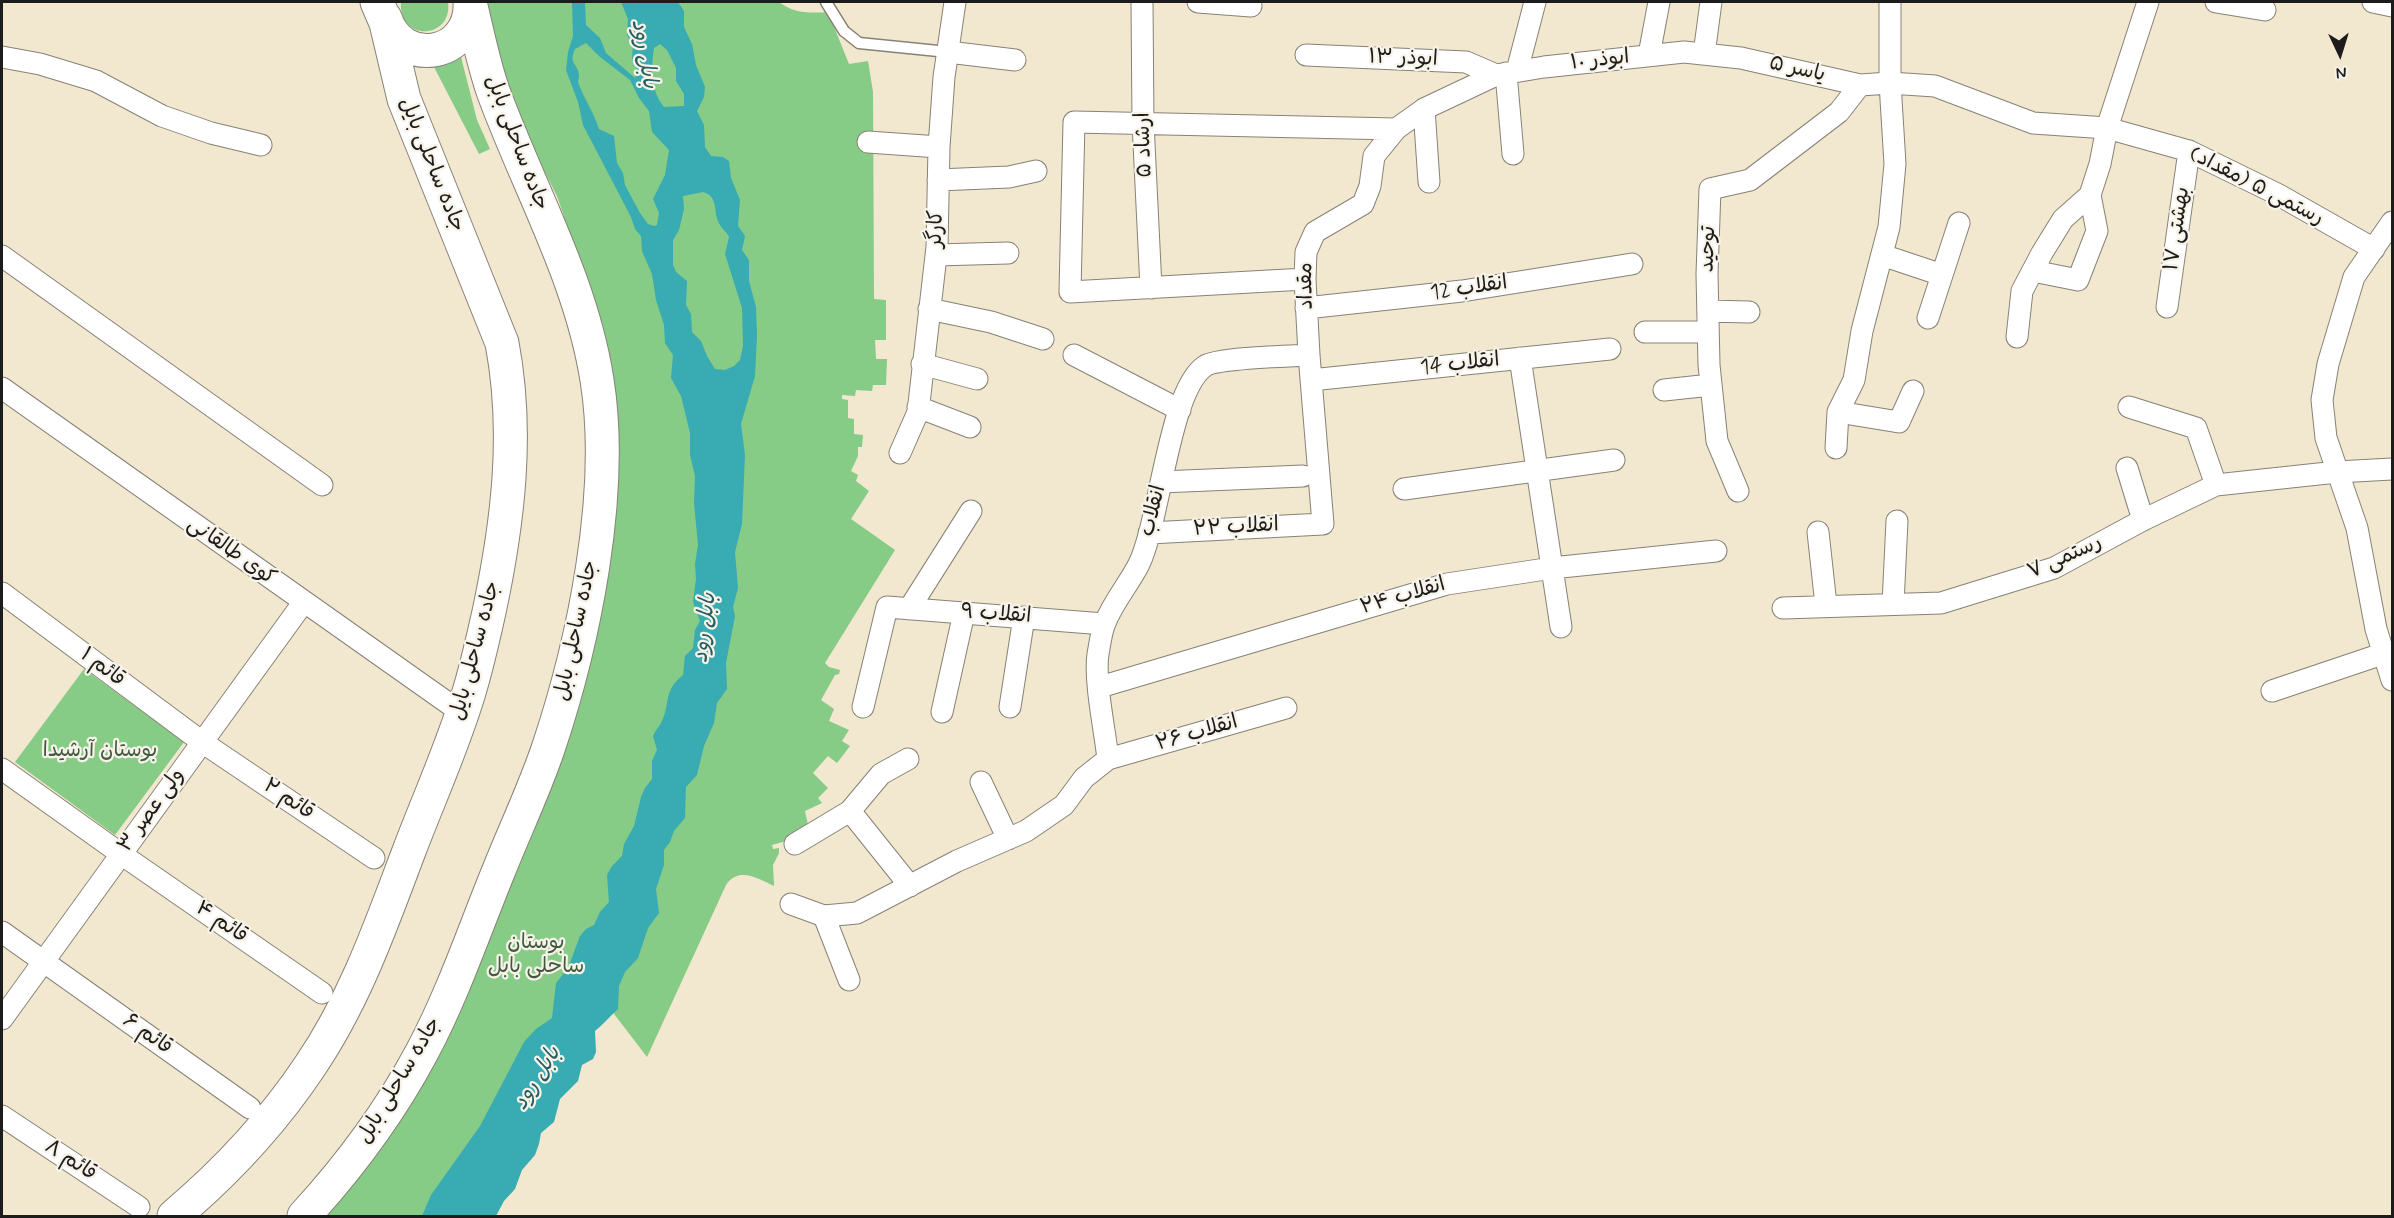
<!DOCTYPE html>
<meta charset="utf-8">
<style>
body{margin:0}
#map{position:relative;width:2394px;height:1218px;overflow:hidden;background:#f2e7cf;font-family:Mynerve,sans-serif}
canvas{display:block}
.frame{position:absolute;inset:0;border:3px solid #1c1c1c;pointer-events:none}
.north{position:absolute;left:2310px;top:24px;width:60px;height:60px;-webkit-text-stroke:4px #f7f3e8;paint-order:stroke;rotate:176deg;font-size:16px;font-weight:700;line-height:24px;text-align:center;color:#1c1c1c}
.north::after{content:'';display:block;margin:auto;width:21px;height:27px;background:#1c1c1c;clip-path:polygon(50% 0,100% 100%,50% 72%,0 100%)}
</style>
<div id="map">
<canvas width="2394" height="1218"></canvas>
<div class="frame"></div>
<div class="north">N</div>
</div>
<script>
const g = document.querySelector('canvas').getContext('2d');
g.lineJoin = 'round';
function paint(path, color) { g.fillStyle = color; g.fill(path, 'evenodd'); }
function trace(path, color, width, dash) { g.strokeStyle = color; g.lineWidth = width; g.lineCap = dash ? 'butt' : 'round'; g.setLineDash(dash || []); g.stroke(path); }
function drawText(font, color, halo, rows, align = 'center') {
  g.font = font + ' Mynerve,"Playpen Sans Arabic",sans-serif'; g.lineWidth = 4.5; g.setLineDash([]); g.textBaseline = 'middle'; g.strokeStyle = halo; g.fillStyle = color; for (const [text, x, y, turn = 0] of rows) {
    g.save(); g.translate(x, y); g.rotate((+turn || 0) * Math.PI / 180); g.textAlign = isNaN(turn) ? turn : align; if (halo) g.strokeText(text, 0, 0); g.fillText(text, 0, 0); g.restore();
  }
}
paint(new Path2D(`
 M401,2h47c5,38 -50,40 -47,0z
 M482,2h297c16,12 30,11 49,10l21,52 19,-3 5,31 1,207 12,1v40h-11l1,19h11l-1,26h-13l-1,6 -16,-1 -1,6 -13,-1v4l6,1v18l6,1v15l9,1 -1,12h-4v9l-7,15 7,4 -2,6 13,10 -18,28 44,31 -70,113 4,4 11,3 -1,4 -4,1 -14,25 13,9 -5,12 20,9 -7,11 8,5 -13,17 -9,-7 -15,17 15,15 -10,10 4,5 -17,8 3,14 -10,4 1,5 -9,6 -18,5 1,4 6,-1v5l-6,12 1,21c-16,-7 -35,-20 -48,-1l-79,172 -52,-68 -142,227h-149l68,-83 175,-382 48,-202 -20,-301 -18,-52 -24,-47 -12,-18z
 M461,57l16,63 13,29 -11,5 -46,-89 19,-3z
 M84,669l100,73 -69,93 -100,-73z`), '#86cb86');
paint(new Path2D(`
 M572,2h13l1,23 14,13 6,15 29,25 3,-6 -6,-13 1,-14 -6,-10 1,-16 -7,-17h57l6,9v16l8,17 4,21 9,22 -1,10 -7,14 7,14 1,22 6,9 12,1 6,4 2,17 9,22 -2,26 7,10 -3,14 7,10v21l7,26 1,29 -2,40 -14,48 4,31 -3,69 -7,28 3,36 -5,19 2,9 -9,47 1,26 -10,14 -3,20 -10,23 -7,29 -11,12 -1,31 -11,13 -4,11 -6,8v15l-8,24 3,24 -11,15 -10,30 -13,14 -6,14 -1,23c-8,7 -14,15 -23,22l1,21 -3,7 -11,6 -4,16 -18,18 -6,23 -13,11 -2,11 -4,11 -13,15 -7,19 -11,12 -8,15h-74l9,-21 49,-69 44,-84 12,-13 16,-11 4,-35 12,-15 12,-32 6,-7 8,-4 6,-13 9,-10 -2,-27 5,-9 10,-10 2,-12 10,-18 7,-29 4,-9 7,-9v-18l5,-11 -4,-14c2,-5 5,-8 8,-13 10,-19 1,-31 22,-48l2,-19 8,-8 2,-18 5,-9 -7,-19 3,-23 -1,-15 3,-19 -4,-42 1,-27 -5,-21v-22l-9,-37 -10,-18 2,-23 -8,-12 -1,-18 -8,-25 -4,-26 -10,-23 -1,-15 -6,-7 -4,-12 -48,-92 -5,-23 -12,-32 2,-18 5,-16zM586,43l14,14 30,23 9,18 10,13 3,21 17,18 -4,25 -12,24 6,14 -2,12 -3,1 -6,-2 -8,-11 -15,-28 -2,-12 -6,-10 -3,-27 -15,-7c-5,-16 -14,-29 -20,-44 -2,-5 0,-4 0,-10 -1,-12 -11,-10 -4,-26zM660,44l7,6 9,18v13l8,13v12l-20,1c-14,-18 -13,-38 -10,-59zM703,192c17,5 9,21 17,33 3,5 7,7 9,12l-4,17 17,54 1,38 -3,14 -6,6 -9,4 -10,-1 -8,-13 -6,-15 -9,-9 -1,-18 -5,-9 1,-24 -11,-9 -3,-7v-25l6,-10 5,-21 -1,-13z`), '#39abb2');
const service = new Path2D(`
 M826,2l18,29 15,12 89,9`);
const minor = new Path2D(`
 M1142,2l1,121 8,165
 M1198,2l53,4
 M2216,2l49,8
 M2373,2l19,4
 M948,52l67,8
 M1704,54l7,-52
 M1306,55l160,7 30,13
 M1649,55l10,-53
 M2,57l38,7 56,17 66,35 49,17 50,12
 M1517,71l18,-69
 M1506,73l7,81
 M1424,109l5,73
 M868,142l71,5
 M938,180l71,-3 27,-6
 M2392,222l-38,55 -26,87 -6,36 4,38 31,90 19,101 16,51
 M936,255l72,-2
 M1882,255l60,20
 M2,256l320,229
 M2033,271l45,9 19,-49 -7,-36
 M1305,279l-235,13 4,-170 322,7
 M2167,307l22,-156
 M1306,308l156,-17 170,-27
 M929,309l62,13 52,17
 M1708,311l41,1
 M1928,318l31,-95
 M1645,332h63
 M2017,337l5,-46 20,-38 21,-34 27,-24 10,-31 7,-36 41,-126
 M1074,355l106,55
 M1520,358l41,269
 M922,364l55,15
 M1311,380l299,-31
 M2,388l460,325
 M1664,390l47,-5
 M918,407l52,20
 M2129,407l67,21 20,57
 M1838,412l61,10 14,-31
 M1836,448l2,-36 16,-32 8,-49 27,-104 6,-63 -5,-81v-81
 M900,453l18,-41 19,-165 2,-100 5,-70 11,-75
 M2127,468l16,52
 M1161,482l142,-6
 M1404,489l210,-29
 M1738,491l-21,-50 -8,-76 -2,-91 3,-85 40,-9 89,-68 21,-27
 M1818,532l8,73
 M1149,533l174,-9 -14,-169 -4,-76 1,-27 9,-20 48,-28 7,-18 4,-30 22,-27 28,-20 72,-34 48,-8 140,-15 57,6 119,27 30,-2 45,3 98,37 74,5 82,23 88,43 97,55
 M2,593l200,149 172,116
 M1893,604l4,-83
 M1783,608l158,-5 113,-35 89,-48 73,-35 121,-13 55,-3
 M909,609l62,-98
 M1100,687l347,-103 105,-16 164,-17
 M2272,691l110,-37
 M863,707l24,-100 217,17
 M1010,707l14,-90
 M942,712l22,-99
 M1108,759c-3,-28 -14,-79 -10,-105 2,-10 3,-22 7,-31 8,-21 24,-39 34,-59 21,-43 30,-174 66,-198 12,-8 85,-10 104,-11
 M2,769l119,85 201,139
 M981,782l27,57
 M850,811l60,75
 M795,844l55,-33 31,-37 27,-15
 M791,904l33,12 33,-3 100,-52 69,-30 38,-26 20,-27 24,-19 178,-51
 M824,916l25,64
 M2,932l248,176
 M2,1019l301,-416
 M2,1116l137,91`);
const primary = new Path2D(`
 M385,18c17,52 88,38 85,-16
 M174,1216c52,-44 98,-93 136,-150 45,-66 71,-141 99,-215 20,-53 44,-105 60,-159 8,-26 14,-53 20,-80 19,-89 30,-179 13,-269l-98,-244 -18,-76 -9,-21
 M304,1216c46,-50 86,-104 118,-164 31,-58 52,-121 77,-182 16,-40 35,-80 49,-121 36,-107 67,-257 49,-369 -16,-102 -69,-193 -104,-289 -10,-29 -16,-60 -23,-89`);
trace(service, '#878276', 13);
trace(minor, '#878276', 23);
trace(primary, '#878276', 35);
trace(service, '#fff', 10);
trace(minor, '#fff', 21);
trace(primary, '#fff', 33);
drawText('21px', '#1c1c1c', '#f7f3e8', [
 ["ابوذر ۱۳",1403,59,2],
 ["ابوذر ۱۰",1600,61,-6],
 ["یاسر ۵",1797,70,13],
 ["جاده ساحلی بابل",516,143,69],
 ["ارشاد ۵",1145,145,-92],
 ["جاده ساحلی بایل",431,165,68],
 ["رستمی ۵ (مقداد)",2256,187,27],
 ["کارگر",937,229,-88],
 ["بهشتی ۱۷",2178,229,-82],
 ["توحید",1709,249,-88],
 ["مقداد",1307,286,-91],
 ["انقلاب 12",1469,289,-8],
 ["انقلاب 14",1460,365,-6],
 ["انقلاب",1154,511,-76],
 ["انقلاب ۲۲",1236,528,-3],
 ["کوی طالقانی",231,552,35],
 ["رستمی ۷",2065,558,-24],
 ["انقلاب ۲۴",1403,597,-16],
 ["انقلاب ۹",996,615,4],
 ["جاده ساحلی بابل",577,631,-78],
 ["جاده ساحلی بایل",476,651,-75],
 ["قائم ۱",102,668,37],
 ["انقلاب ۲۶",1197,734,-16],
 ["قائم ۲",288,800,34],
 ["ولی عصر ۳",152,811,-54],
 ["قائم ۴",221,923,34],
 ["قائم ۶",147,1035,35],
 ["جاده ساحلی بابل",400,1081,-59],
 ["قائم ۸",70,1161,33]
]);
drawText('21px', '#415941', '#f7f3e8', [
 ["بوستان آرشیدا",100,752],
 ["بوستان",536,944],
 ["ساحلی بابل",536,968]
]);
drawText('italic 22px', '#295c60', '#f7f3e8', [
 ["بابل رود",643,54,80],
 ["بابل رود",706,628,-83],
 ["بابل رود",538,1079,-58]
]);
</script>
